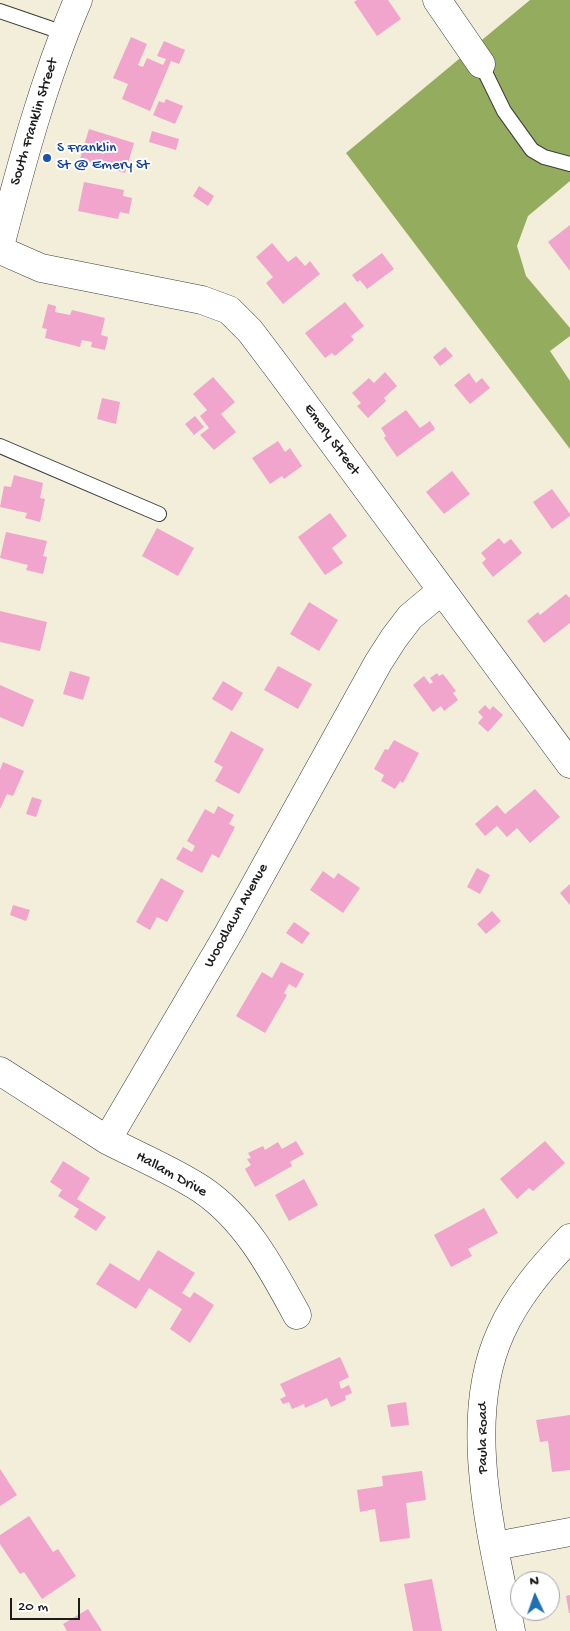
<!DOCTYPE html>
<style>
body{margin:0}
#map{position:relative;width:570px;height:1631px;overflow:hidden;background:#f2eeda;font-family:"Gochi Hand",sans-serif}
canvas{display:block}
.north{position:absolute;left:510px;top:1571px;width:50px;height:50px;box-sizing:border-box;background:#fff;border:1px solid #a4a4a4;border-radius:50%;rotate:357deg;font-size:14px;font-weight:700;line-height:20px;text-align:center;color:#1c1c1c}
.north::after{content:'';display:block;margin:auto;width:18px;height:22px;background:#1f6fb2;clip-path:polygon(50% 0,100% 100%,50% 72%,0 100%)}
.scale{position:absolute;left:10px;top:1598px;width:70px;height:22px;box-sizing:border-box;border:2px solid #1c1c1c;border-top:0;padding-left:6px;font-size:15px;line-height:18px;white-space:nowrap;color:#1c1c1c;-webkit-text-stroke:4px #fff;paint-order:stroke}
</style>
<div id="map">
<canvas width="570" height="1631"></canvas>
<div class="north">N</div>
<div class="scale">20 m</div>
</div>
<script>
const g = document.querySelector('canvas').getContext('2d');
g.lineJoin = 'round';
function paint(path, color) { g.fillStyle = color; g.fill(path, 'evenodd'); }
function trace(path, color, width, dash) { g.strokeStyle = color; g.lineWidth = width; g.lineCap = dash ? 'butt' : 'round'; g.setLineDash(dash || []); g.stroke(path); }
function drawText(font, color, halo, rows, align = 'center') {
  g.font = font + ' "Gochi Hand",sans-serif'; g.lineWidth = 4; g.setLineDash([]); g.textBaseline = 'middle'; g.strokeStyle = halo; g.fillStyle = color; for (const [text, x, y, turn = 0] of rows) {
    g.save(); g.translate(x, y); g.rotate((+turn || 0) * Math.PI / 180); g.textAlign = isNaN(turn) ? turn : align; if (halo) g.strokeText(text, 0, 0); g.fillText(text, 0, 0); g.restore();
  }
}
paint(new Path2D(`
 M530,0h40v181l-42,35 -11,30 9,30 44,52v8l-20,15 20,30v68l-224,-296z`), '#94ac5d');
paint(new Path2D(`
 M357,0h31l13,19 -24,17 -23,-34z
 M131,37l16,7 -9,21 5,2 4,-9 16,7 3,-6 -9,-3 7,-15 21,9 -6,14 -8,-3 -21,50 -28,-12 6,-15 -15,-6z
 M166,99l17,7 -8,18 -22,-9 6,-14 5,2z
 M89,129l45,14 -9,30 -45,-14z
 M152,131l27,8 -3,11 -27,-8z
 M84,182l40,8 -1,6 9,2 -3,16 -9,-2 -2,7 -40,-8z
 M199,186l15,10 -6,10 -15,-10z
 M570,225v46l-22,-29z
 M272,243l16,19 8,-6 9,10 5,-5 10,13 -37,30 -17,-21 7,-6 -17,-20z
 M382,253l12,16 -27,20 -7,-9 -3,2 -5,-7z
 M345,302l19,24 -13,10 3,4 -19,16 -3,-3 -7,5 -20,-25z
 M48,304l8,2 -1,6 15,3 2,-5 33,8 -4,17 7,2 -3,13 -14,-3 1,-5 -10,-2 -2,7 -35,-9 2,-9 -5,-1z
 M445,347l8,9 -13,10 -7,-9z
 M385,372l12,14 -13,12 2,3 -18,17 -11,-12 4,-3 -9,-10 17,-15 5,5z
 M469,373l7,10 6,-5 8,10 -20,16 -16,-19z
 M213,377l22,25 -14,12 15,18 -22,18 -14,-15 9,-7 -9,-12 7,-6 -14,-16z
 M102,398l18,4 -4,22 -19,-5z
 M406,410l14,18 10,-7 5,8 -38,28 -13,-19 2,-2 -5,-8z
 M195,416l9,11 -10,8 -9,-11z
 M278,441l7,11 5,-4 12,18 -18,13 -2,-3 -12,8 -18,-26z
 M452,471l18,23 -26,20 -18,-22z
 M14,475l29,8 -3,15 5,1 -5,23 -15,-4 2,-5 -27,-6 4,-21 7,1z
 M552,489l18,25v2l-18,13 -19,-27z
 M330,513l17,23 -15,12 11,15 -18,12 -27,-38z
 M157,528l37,20 -16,28 -36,-20z
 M6,532l41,9 -4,15 4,1 -4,17 -17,-4 2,-5 -28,-7z
 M499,538l5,6 7,-5 11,14 -29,24 -11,-14 4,-4 -5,-6z
 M566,594l4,4v25l-26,20 -17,-22 11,-9 2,3z
 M309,602l29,18 -19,31 -29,-17z
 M0,611l47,11 -7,29 -40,-9z
 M278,666l34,18 -14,25 -34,-19z
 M70,671l20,6 -7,23 -20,-6z
 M437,673l2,3 4,-2 13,17 -3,2 5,7 -14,11 -3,-5 -8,6 -20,-27 11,-9 6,8 3,-2 -3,-4z
 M223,681l20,12 -11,18 -20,-12z
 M0,685l34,15 -11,27 -23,-10z
 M485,705l5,5 3,-4 10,9 -15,17 -10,-9 5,-6 -5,-5z
 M231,731l33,18 -25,45 -24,-13 8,-14 -9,-5z
 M394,740l25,13 -16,30 -3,-2 -5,8 -14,-8 3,-6 -10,-6 11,-20 3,1z
 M3,762l21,9 -11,25 -6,-2 -7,15v-39z
 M535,789l25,28 -30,26 -13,-15 -10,9 -10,-11 -12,10 -10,-12 22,-19 8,9z
 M32,797l10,3 -6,17 -10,-3z
 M218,806l16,9 -5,9 6,3 -16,31 -7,-4 -10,19 -26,-14 7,-12 9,5 3,-6 -8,-5 18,-32 9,5z
 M477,868l13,7 -10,19 -13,-7z
 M323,871l11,8 4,-6 22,15 -17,25 -33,-23z
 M161,878l23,13 -17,31 -10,-5 -7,13 -14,-8z
 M570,884v21l-10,-12z
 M13,905l17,5 -4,11 -16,-6z
 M492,911l9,10 -15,13 -9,-10z
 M294,922l16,11 -8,11 -16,-11z
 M281,962l23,12 -8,14 -7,-4 -5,9 3,2 -22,38 -29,-17 26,-44 10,6z
 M296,1141l8,13 -14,8 2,4 -37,21 -10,-18 6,-4 -4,-6 4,-1 -3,-5 15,-7 2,4 13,-8 4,7z
 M545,1141l20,22 -32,28 -4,-3 -12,11 -17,-20z
 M63,1161l27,17 -13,21 29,18 -10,14 -22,-14 5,-8 -21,-13 4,-6 -12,-8z
 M304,1179l14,26 -29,16 -14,-26z
 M484,1208l14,25 -30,16 4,7 -21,11 -17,-32z
 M158,1250l37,23 -13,20 8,5 4,-6 20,13 -24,38 -20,-14 12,-20 -33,-21 -13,21 -40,-25 14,-21 29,18z
 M340,1357l9,20 -10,5 2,7 8,-4 3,8 -7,3 1,4 -15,7 -4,-9 -22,10 -1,-4 -12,5 -3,-7 -6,2 -3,-5 6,-3 -6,-12z
 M406,1402l3,23 -18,2 -4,-22z
 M570,1415v55l-18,2 -4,-31 -8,1 -4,-22z
 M0,1469l17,26 -17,11z
 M422,1471l4,29 -20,3 4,35 -30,4 -5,-33 -15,3 -3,-22 26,-4 -1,-10z
 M29,1516l24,36 5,-3 18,27 -34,23 -18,-27 -4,2 -20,-30v-9z
 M432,1579l10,52h-29l-9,-47z
 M570,1595v18h-1l-3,-17z
 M88,1609l14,22h-35l-4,-7z`), '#f1a4cc');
const service = new Path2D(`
 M0,11l64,22
 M481,64l23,47 28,39 12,7 26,7
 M0,446l159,68`);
const minor = new Path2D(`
 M437,0l44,64
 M0,250l41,18 161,32 27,10 21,21 28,37 292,396
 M0,1071l107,69 121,-206 150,-271 16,-25 16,-21 31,-26
 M107,1140c31,16 65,30 94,49 45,30 71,80 96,126
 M495,1546l75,-14
 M511,1631c-18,-91 -51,-210 -10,-299 16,-36 42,-66 69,-94`);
const secondary = new Path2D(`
 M0,246c22,-84 44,-167 78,-246`);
trace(service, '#3c3c38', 16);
trace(minor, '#3c3c38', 29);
trace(secondary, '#3c3c38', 29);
trace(service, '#fff', 14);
trace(minor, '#fff', 28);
trace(secondary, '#fff', 28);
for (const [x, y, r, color] of [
 [47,158,5,"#1a4fb4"]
]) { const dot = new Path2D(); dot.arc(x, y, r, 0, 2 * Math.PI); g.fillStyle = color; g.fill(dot); trace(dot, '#fff', 2); }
drawText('15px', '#1c1c1c', '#fff', [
 ["South Franklin Street",35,122,-73],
 ["Emery Street",331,440,54],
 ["Woodlawn Avenue",237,916,-61],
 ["Hallam Drive",171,1175,29],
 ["Paula Road",484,1438,-90]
]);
drawText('15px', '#164399', '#fff', [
 ["S Franklin",57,149],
 ["St @ Emery St",57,166]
], 'left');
</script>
